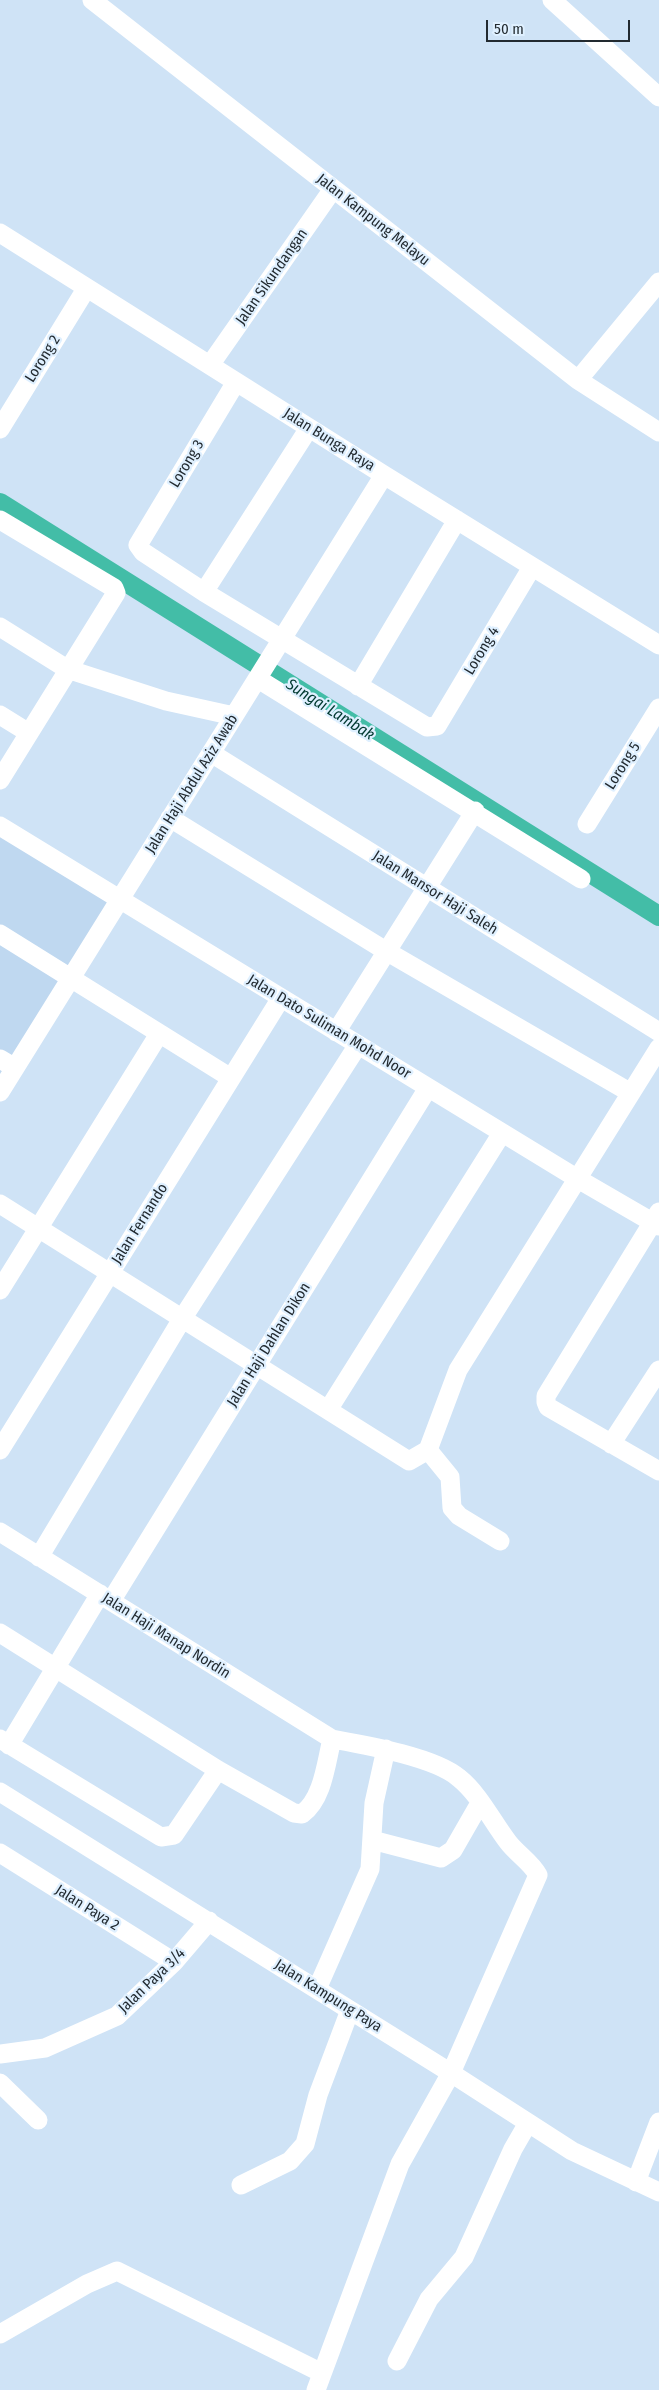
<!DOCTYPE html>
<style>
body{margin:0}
#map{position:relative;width:659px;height:2390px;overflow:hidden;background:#cfe3f6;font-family:"Fira Sans Condensed",sans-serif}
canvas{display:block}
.scale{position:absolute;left:486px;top:20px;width:144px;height:22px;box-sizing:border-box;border:2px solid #222a30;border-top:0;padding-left:6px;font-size:15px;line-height:18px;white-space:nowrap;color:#222a30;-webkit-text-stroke:4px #dff0ff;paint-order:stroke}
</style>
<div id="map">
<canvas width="659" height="2390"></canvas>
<div class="scale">50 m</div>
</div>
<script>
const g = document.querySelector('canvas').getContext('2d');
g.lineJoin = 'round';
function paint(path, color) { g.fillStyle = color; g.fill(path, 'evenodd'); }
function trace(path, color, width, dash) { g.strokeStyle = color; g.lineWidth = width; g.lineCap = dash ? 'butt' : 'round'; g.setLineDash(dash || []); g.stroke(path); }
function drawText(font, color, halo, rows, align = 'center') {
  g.font = font + ' "Fira Sans Condensed",sans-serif'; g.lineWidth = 4.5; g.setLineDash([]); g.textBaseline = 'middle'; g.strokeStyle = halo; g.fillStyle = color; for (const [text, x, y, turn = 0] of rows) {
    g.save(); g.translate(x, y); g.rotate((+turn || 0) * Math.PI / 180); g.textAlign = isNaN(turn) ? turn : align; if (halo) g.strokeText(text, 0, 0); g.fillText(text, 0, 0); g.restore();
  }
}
paint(new Path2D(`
 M0,817l117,72 -117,190z`), '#bfd8f0');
trace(new Path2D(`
 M0,503l659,413`), '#43bda7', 20);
trace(new Path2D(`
 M92,0l486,380 81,52
 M552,0l107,97
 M0,233l384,242 275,170
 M210,365l123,-176
 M578,380l81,-98
 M236,382l-98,163 5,7 61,40 105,-164
 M0,429l86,-140
 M0,520l114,68 2,5 -116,187
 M204,592l223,135 10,-1 95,-159
 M0,627l67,42 99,32 68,15
 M258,679l323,200
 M358,686l99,-166
 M0,715l29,18
 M211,753l448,279
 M170,818l216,133 245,142
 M587,824l72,-116
 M0,826l578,353 81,47
 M0,934l231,144
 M336,1032l139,-221
 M0,1059l15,9
 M0,1092l384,-617
 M0,1204l409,257 19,-11 30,-80 201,-322
 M659,1212l-113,184v6l2,5 111,64
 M0,1290l159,-256
 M328,1410l174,-277
 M611,1444l48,-74
 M0,1450l281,-452
 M428,1450l22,27 2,31 7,8 41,25
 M0,1532l332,207c33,6 103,18 127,39 20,16 33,43 49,64 9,12 23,20 30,33l-87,198 -51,91 -84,226
 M39,1557l143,-238 176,-274
 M111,1601l317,-513
 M0,1633l218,137 76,43 8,1c21,-15 24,-51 30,-75
 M0,1739l161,98 13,-2 44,-65
 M9,1745l91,-151
 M0,1792l451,281 121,78 87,41
 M372,1840l69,18 12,-8 27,-47
 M0,1853l174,109
 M317,1989l53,-120 4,-66 12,-54
 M0,2054l45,-6 72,-32 57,-54 35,-41
 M0,2083l38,37
 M636,2182l23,-60
 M241,2185l49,-24 15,-17 13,-49 32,-85
 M0,2334l87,-50 30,-13 205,102
 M397,2361l32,-62 35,-42 49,-108 15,-26`), '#fff', 19);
drawText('15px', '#222a30', '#dff0ff', [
 ["Jalan Kampung Melayu",373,220,38],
 ["Jalan Sikundangan",272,277,-55],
 ["Lorong 2",43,359,-58],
 ["Jalan Bunga Raya",329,440,32],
 ["Lorong 3",187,464,-59],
 ["Lorong 4",482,651,-59],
 ["Lorong 5",623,766,-58],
 ["Jalan Haji Abdul Aziz Awab",192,784,-58],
 ["Jalan Mansor Haji Saleh",435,893,32],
 ["Jalan Dato Suliman Mohd Noor",329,1027,31],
 ["Jalan Fernando",140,1224,-58],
 ["Jalan Haji Dahlan Dikon",269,1345,-58],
 ["Jalan Haji Manap Nordin",166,1636,32],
 ["Jalan Paya 2",87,1908,32],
 ["Jalan Paya 3/4",152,1981,-44],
 ["Jalan Kampung Paya",328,1996,32]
]);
drawText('italic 16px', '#003930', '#dff0ff', [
 ["Sungai Lambak",330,710,32]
]);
</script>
